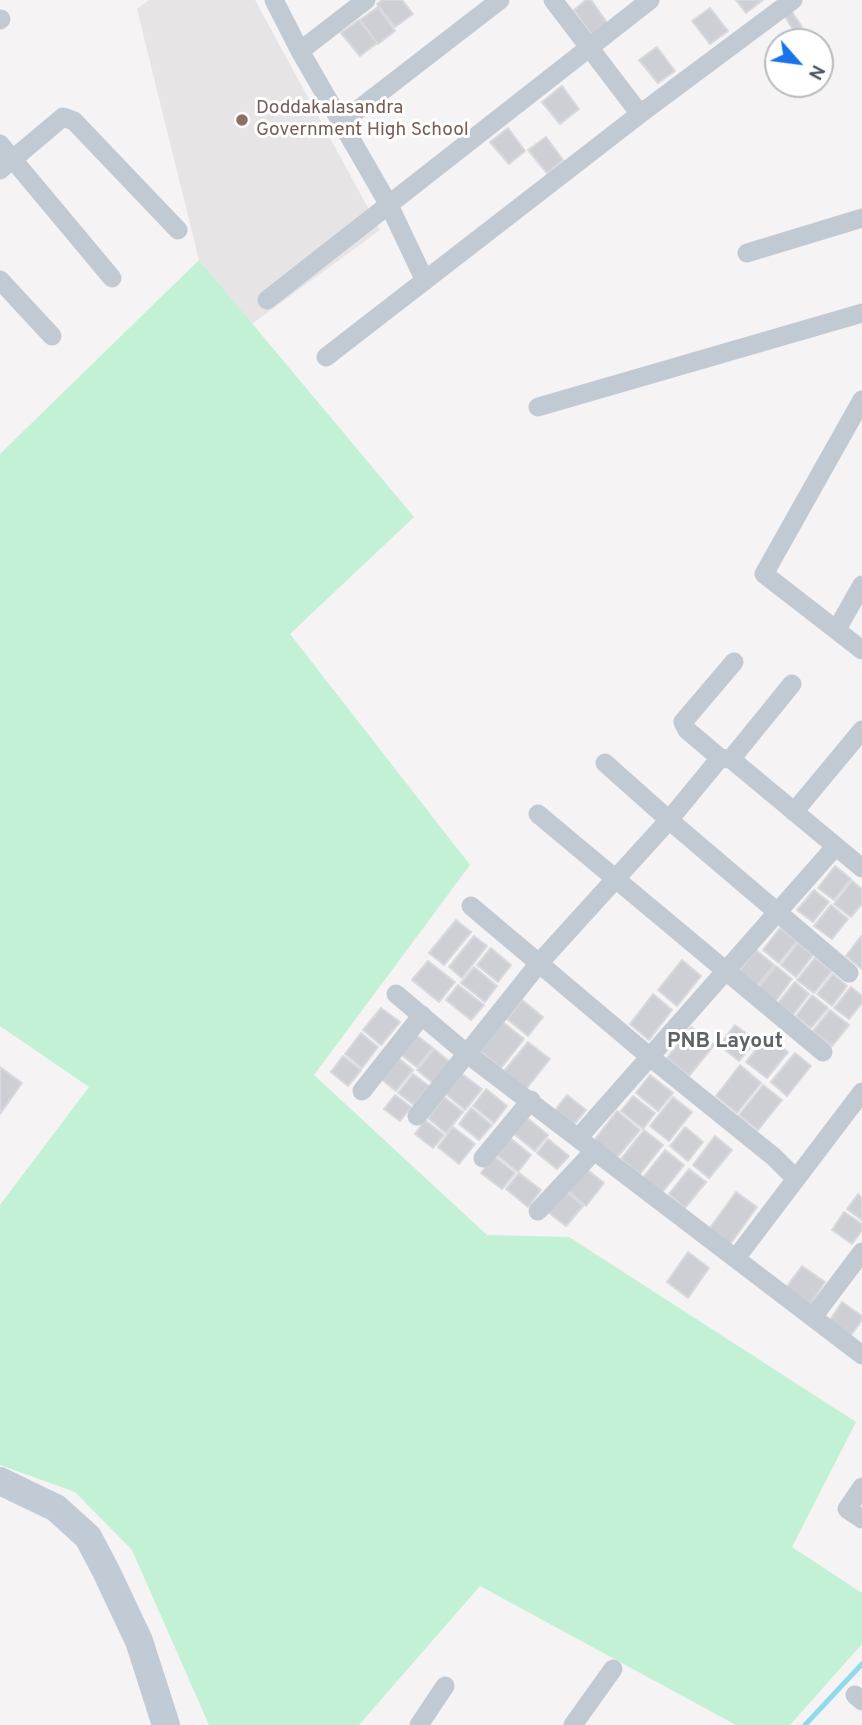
<!DOCTYPE html>
<style>
body{margin:0}
#map{position:relative;width:862px;height:1725px;overflow:hidden;background:#f5f3f3;font-family:Overpass,sans-serif}
canvas{display:block}
.north{position:absolute;left:764px;top:28px;width:70px;height:70px;box-sizing:border-box;background:#fff;border:2px solid #b7bbc0;border-radius:50%;rotate:118deg;font-size:19px;font-weight:700;line-height:28px;text-align:center;color:#4a5661}
.north::after{content:'';display:block;margin:auto;width:24px;height:32px;background:#1a73e8;clip-path:polygon(50% 0,100% 100%,50% 72%,0 100%)}
</style>
<div id="map">
<canvas width="862" height="1725"></canvas>
<div class="north">N</div>
</div>
<script>
const g = document.querySelector('canvas').getContext('2d');
g.lineJoin = 'round';
function paint(path, color) { g.fillStyle = color; g.fill(path, 'evenodd'); }
function trace(path, color, width, dash) { g.strokeStyle = color; g.lineWidth = width; g.lineCap = dash ? 'butt' : 'round'; g.setLineDash(dash || []); g.stroke(path); }
function drawText(font, color, halo, rows, align = 'center') {
  g.font = font + ' Overpass,sans-serif'; g.lineWidth = 6; g.setLineDash([]); g.textBaseline = 'middle'; g.strokeStyle = halo; g.fillStyle = color; for (const [text, x, y, turn = 0] of rows) {
    g.save(); g.translate(x, y); g.rotate((+turn || 0) * Math.PI / 180); g.textAlign = isNaN(turn) ? turn : align; if (halo) g.strokeText(text, 0, 0); g.fillText(text, 0, 0); g.restore();
  }
}
paint(new Path2D(`
 M149,0h106l125,230 -128,94 -53,-64 -62,-251z`), '#e6e4e5');
paint(new Path2D(`
 M199,260l215,257 -124,117 180,231 -156,210 173,160 82,2 287,185 -64,125 70,46v51l-72,81h-54l-256,-139 -121,139h-150l-77,-175 -57,-58 -75,-27v-260l89,-118 -89,-61v-572z`), '#c3f1d5');
trace(new Path2D(`
 M805,1725l57,-61`), '#90daee', 5);
const building = new Path2D(`
 M382,0h20l11,14 -18,13 -18,-23z
 M586,0h5l17,24 -16,11 -18,-25z
 M736,0h27l-17,13z
 M378,7l17,24 -17,13 -18,-24z
 M710,8l18,23 -18,13 -18,-23z
 M790,9l12,18 -7,6 -12,-20z
 M359,20l18,23 -17,13 -19,-23z
 M657,47l18,24 -17,12 -19,-23z
 M562,86l17,23 -19,15 -18,-22z
 M508,128l17,23 -16,13 -19,-22z
 M546,137l17,23 -16,13 -19,-23z
 M835,866l16,13 -17,21 -16,-12z
 M852,881l10,8v15l-11,13 -17,-13z
 M814,890l15,12 -16,20 -16,-12z
 M831,905l17,14 -16,20 -18,-13z
 M456,920l15,12 -27,33 -15,-12z
 M780,928l17,13 -18,22 -16,-13z
 M862,935v34l-16,-13z
 M474,936l13,10 -25,32 -13,-11z
 M798,943l15,12 -17,22 -15,-12z
 M491,948l20,17 -13,17 -21,-17z
 M756,950l18,15 -18,22 -18,-15z
 M815,958l17,13 -18,22 -17,-13z
 M682,960l19,16 -24,30 -19,-16z
 M428,961l27,21 -16,20 -27,-22z
 M776,966l16,13 -17,23 -17,-14z
 M474,967l23,19 -12,16 -24,-19z
 M833,974l14,12 -15,20 -15,-12z
 M795,982l14,12 -16,21 -15,-12z
 M458,985l26,20 -13,15 -25,-20z
 M851,987l11,9v7l-13,16 -15,-11z
 M653,994l19,16 -23,30 -19,-16z
 M812,995l16,13 -17,20 -15,-12z
 M522,1000l21,17 -15,19 -21,-17z
 M381,1008l19,14 -19,23 -18,-15z
 M830,1010l19,15 -17,21 -19,-15z
 M503,1022l21,17 -23,29 -21,-17z
 M735,1025l21,16 -17,20 -20,-16z
 M691,1027l23,18 -25,31 -22,-18z
 M361,1033l17,14 -16,21 -17,-14z
 M415,1034l18,14 -16,19 -17,-13z
 M767,1036l21,16 -21,26 -21,-16z
 M528,1042l22,17 -24,30 -22,-18z
 M434,1049l16,13 -17,21 -16,-13z
 M795,1053l16,13 -24,30 -16,-14z
 M343,1056l18,14 -13,16 -17,-14z
 M397,1057l16,13 -17,21 -16,-13z
 M740,1065l21,18 -24,30 -21,-17z
 M0,1067l22,16 -22,31z
 M413,1074l16,12 -15,19 -16,-12z
 M462,1074l20,15 -17,21 -19,-16z
 M650,1075l23,18 -15,18 -22,-18z
 M763,1085l19,15 -24,30 -19,-15z
 M486,1089l21,17 -13,17 -21,-17z
 M395,1095l16,12 -11,14 -16,-12z
 M567,1095l19,15 -15,18 -18,-15z
 M633,1096l22,17 -12,16 -22,-18z
 M444,1097l19,15 -17,21 -18,-15z
 M673,1097l19,15 -23,29 -19,-15z
 M471,1108l21,17 -13,15 -20,-16z
 M617,1111l23,19 -26,31 -22,-18z
 M527,1118l21,17 -13,16 -21,-17z
 M425,1120l19,15 -11,13 -18,-14z
 M453,1127l22,17 -16,20 -21,-17z
 M685,1127l18,15 -15,19 -18,-15z
 M644,1130l19,15 -23,29 -19,-15z
 M715,1136l17,14 -23,28 -16,-13z
 M510,1138l21,17 -13,17 -21,-17z
 M548,1139l21,17 -12,13 -20,-16z
 M665,1150l19,15 -23,29 -19,-15z
 M494,1156l21,17 -13,16 -21,-16z
 M585,1168l19,15 -18,23 -19,-16z
 M689,1169l17,13 -21,26 -16,-14z
 M519,1173l22,17 -13,17 -22,-18z
 M565,1191l18,15 -17,20 -18,-14z
 M736,1192l21,15 -29,40 -21,-15z
 M858,1194l4,4v22l-15,-11z
 M844,1212l18,12v6l-10,14 -20,-14z
 M688,1252l21,16 -21,30 -21,-16z
 M802,1266l23,16 -16,24 -24,-17z
 M842,1302l20,14v4l-13,18 -21,-15z`);
paint(building, '#cdcfd5');
trace(building, '#d7d9de', 2);
trace(new Path2D(`
 M274,0l26,51
 M366,0l-66,51 89,154 36,76
 M0,20l1,-1
 M640,114l153,-114
 M342,122l158,-122
 M0,144l112,134
 M0,170l63,-53 11,4 104,109
 M747,253l115,-35
 M0,280l52,56
 M267,300l383,-300
 M326,357l314,-243 -87,-114
 M862,400l-98,174 98,76
 M538,407l324,-94
 M837,629l25,-44
 M720,758l-33,-28 -4,-8 51,-60
 M731,759l61,-75
 M605,763l64,57 180,153
 M794,812l68,-82
 M538,814l285,238
 M471,906l179,151 124,100 22,22
 M396,994l70,59 396,302
 M362,1091l60,-76
 M417,1116l123,-154 129,-142 51,-62 11,1 131,109
 M579,1137l256,-290
 M483,1158l48,-58
 M538,1211l57,-61
 M736,1258l126,-166
 M813,1317l49,-65
 M862,1487l-15,22 15,10
 M855,1695l7,6
 M419,1725l26,-39
 M573,1725l40,-56`), '#c1cad2', 19);
trace(new Path2D(`
 M0,1481l56,27 32,29 18,34 33,70 27,84`), '#c1cbd6', 28);
for (const [x, y, r, color] of [
 [242,120,7,"#8d6e63"]
]) { const dot = new Path2D(); dot.arc(x, y, r, 0, 2 * Math.PI); g.fillStyle = color; g.fill(dot); trace(dot, '#fff', 2.5); }
drawText('19px', '#785e54', '#fff', [
 ["Doddakalasandra",256,109],
 ["Government High School",256,131]
], 'left');
drawText('bold 21px', '#5f6368', '#fff', [
 ["PNB Layout",725,1043]
]);
</script>
